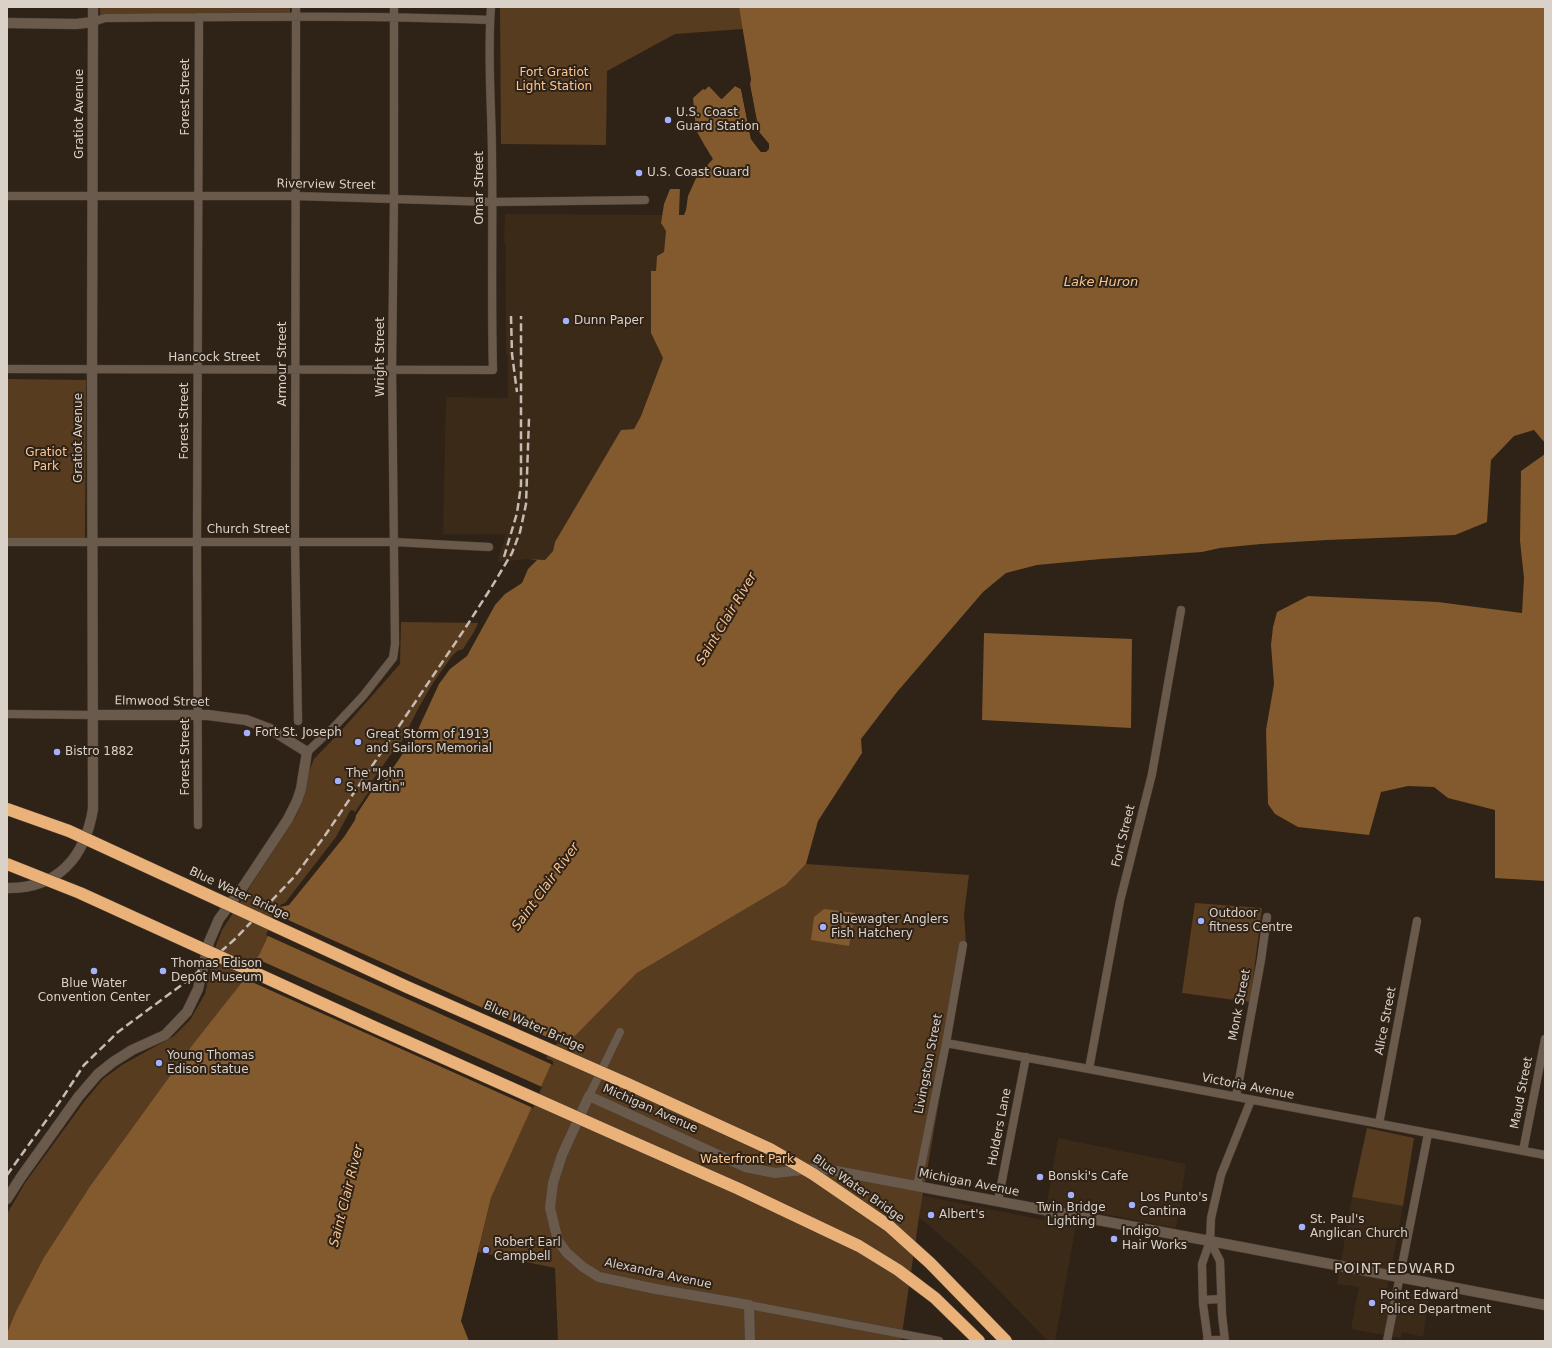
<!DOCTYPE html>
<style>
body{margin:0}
#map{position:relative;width:1552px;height:1348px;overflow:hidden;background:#2f2216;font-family:"DejaVu Sans",sans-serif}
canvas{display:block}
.frame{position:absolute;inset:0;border:8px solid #dad1c9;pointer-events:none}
</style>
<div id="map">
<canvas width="1552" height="1348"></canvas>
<div class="frame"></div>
</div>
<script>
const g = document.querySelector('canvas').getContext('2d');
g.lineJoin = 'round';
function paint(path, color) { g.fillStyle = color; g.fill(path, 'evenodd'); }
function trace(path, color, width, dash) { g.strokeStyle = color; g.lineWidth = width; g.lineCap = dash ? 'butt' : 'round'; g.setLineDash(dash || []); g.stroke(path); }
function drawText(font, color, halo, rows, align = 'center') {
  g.font = font + ' "DejaVu Sans",sans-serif'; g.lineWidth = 4; g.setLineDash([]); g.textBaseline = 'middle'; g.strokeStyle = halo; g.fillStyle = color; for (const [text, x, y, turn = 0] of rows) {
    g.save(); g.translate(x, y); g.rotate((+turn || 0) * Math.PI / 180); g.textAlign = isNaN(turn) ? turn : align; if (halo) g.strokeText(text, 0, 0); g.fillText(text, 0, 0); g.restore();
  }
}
paint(new Path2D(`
 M505,214l157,1 -1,8 5,8 -2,21 -7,4 -1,15h-5v62l12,25 -22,58 -7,13 -13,1 -66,112 -2,9 -8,9 -16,-1 -32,3 9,-28h-63l3,-137 62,1v-43h-2v-112h-2z
 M1058,1138l128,26 -10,64 -97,-19 -24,132h-7l-76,-78 -53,-46 4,-21 121,24z
 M1352,1197l51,9 -16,83 42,6 -6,42 -21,-5 -1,6 -50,-9 8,-42 -22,-3z`), '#3c2a19');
paint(new Path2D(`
 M100,7h190v9l-190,-1z
 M500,7h239l4,22 -68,5 -68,37 -1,74 -105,-1z
 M7,379l79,1 -1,161 -78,-1z
 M401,622l80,1 -69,103 -36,58 -38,54 -61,77 -17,38 -17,28 -200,278 -27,52 -9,22v-119l18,-31 59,-81 19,-23 19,-14 52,-29 16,-16 15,-26 10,-46 7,-18 74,-114 7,-15 6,-30 5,-12 27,-28 59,-67z
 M806,864l163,11 -5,39 2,30 -47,273 -18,124h-343l-3,-73 -77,-16 13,-54 42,-95 10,-44 19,-27 12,5 63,-64 149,-88z
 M1195,903l67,5 -12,94 -68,-9z
 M1367,1128l47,10 -11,68 -51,-9z`), '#583c1f');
paint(new Path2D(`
 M739,7h806v436l-11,-13 -20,6 -23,24 -4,62 -32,13 -128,5 -66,4 -41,4 -18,4 -101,7 -64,6 -31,8 -23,19 -86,100 -36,47 1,14 -44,68 -12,43 -20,21 -149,88 -63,64 -12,-5 -19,26 9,4 -61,136 -30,123 8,20h-462v-8l9,-22 27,-52 48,-74 103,-142 49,-62 17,-28 21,-46 5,-3 70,-89 48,-73 31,-58 29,-34 41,-62 24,-29 16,1 8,-9 2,-9 66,-112 13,-1 7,-13 22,-58 -12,-25v-62h5l1,-15 7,-4 2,-21 -5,-8 3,-19 6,-15h11l29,-34 -14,-25 -3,-32 10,-9 2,1 4,-4 12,13 14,-13 6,3 10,50 10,13h4l4,-8 -10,-12 -9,-47 1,-6z
 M1545,454v427l-50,-3v-68l-47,-12 -14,-11 -26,-1 -27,6 -12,43 -71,-8 -23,-13 -7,-10 -2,-74 8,-46 -3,-39 2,-18 4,-15 31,-16 130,6 84,11 2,-35 -4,-37 1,-70z
 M984,633l148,6 -1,89 -149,-8z
 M824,909l31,4 -6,33 -38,-6 3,-23z`), '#83592e');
paint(new Path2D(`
 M735,84l8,5 9,50 10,11h3l2,-2v-3l-10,-12 -9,-49 2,1 9,47 10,12v5l-3,3h-5l-10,-13 -10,-50 -6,-3 -13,13 -14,-14h2l12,12z
 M706,148l7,11 -16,17 -9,20 -2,14 -2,5h-5l1,-28 16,-26 11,-7 -2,-5z
 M529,559l8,1 -9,9 -6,14 -17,11 -10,11 -28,51 -17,13 -11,15 -24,52 -29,42 -7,7 -3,-1 -20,31 -1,5 -11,17 -55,68 -8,2 -1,-2 5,-2 51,-66 14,-26 2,-1 3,2 19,-28 -2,-3 24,-34 6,-6 17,-34 14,-24 19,-27 5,-5 6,-2 11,-17 12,-26 5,-5 4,-10 9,-5 11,-22 8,-4z
 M275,914l283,128 -12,16 7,3v4l-287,-130z
 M255,958l287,129 -9,21 -290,-130z`), '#2f2216');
const street = new Path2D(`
 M296,7l-1,535 3,179
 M93,22l12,-4c128,-1 257,-3 385,2
 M7,196h288l197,6 153,-2
 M7,369l486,1c-2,-71 0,-141 -1,-211 0,-50 -5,-101 -1,-152
 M7,542h387l95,5
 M7,714l85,1
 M307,752l27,-25 29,-31 30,-38 2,-14 -3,-275 2,-171v-191
 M198,825l-1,-283 2,-525
 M946,1043l143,26 456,86
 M1089,1069l31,-168 32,-127 29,-164
 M589,1096l31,-64
 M1236,1097l25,-137 6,-43
 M1379,1124l38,-203
 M1523,1151l22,-112
 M917,1186l29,-143 17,-98
 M998,1201l28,-144
 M1210,1241l10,20 2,54 3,26
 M1203,1300l18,-1
 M749,1305l190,36
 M1207,1340h18
 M1208,1341l-5,-37 -1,-40 8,-23 1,-23 10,-43 30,-75
 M1387,1341l41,-207`);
const secondary = new Path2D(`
 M7,23l69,1 17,-2
 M7,888c51,1 78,-31 86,-79l-1,-440 1,-362
 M7,1199l14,-22 58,-81 19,-22 15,-12 19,-12 33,-15 22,-23 11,-23 11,-47 10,-23 26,-35 43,-65 9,-18 4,-12 6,-37 -37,-23 -24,-9 -38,-5h-116
 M750,1341l-1,-36 -93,-16 -57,-12 -16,-10 -16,-14 -9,-12 -8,-33 3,-25 9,-28 27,-59 156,71 30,6 45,-5 390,73 335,64`);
const highway = new Path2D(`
 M619,1136l120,53 120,57 39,24 37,28 44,43`);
trace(street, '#4a3e36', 9);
trace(secondary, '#4a3e36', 11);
trace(highway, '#4a3e36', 13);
trace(street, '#695a4c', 8);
trace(secondary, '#695a4c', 10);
trace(highway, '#eab179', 12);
trace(new Path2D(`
 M511,316l1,38 5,38
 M504,557l13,-44 4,-28v-169
 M7,1175l54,-75 23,-35 34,-33 73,-54 44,-39 60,-63 29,-39 140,-207 27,-42 21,-35 8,-21 6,-28 3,-86`), '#c5bbb3', 2.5, [8, 4]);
const highwayBridge = new Path2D(`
 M7,809l62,22 338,156 221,97 142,65 43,25 76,52 41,37 76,78
 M7,864l73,29 294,134 245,109`);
trace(highwayBridge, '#4a3e36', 13, []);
trace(highwayBridge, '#eab179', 12);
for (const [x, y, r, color] of [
 [668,120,4,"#a3b2fd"],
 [639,173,4,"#a3b2fd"],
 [566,321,4,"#a3b2fd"],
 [247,733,4,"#a3b2fd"],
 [358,742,4,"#a3b2fd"],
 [57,752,4,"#a3b2fd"],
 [338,781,4,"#a3b2fd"],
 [1201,921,4,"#a3b2fd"],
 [823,927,4,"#a3b2fd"],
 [94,971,4,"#a3b2fd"],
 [163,971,4,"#a3b2fd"],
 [159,1063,4,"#a3b2fd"],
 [1040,1177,4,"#a3b2fd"],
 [1071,1195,4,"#a3b2fd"],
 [1132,1205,4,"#a3b2fd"],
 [931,1215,4,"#a3b2fd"],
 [1302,1227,4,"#a3b2fd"],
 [1114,1239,4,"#a3b2fd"],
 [486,1250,4,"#a3b2fd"],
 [1372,1303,4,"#a3b2fd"]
]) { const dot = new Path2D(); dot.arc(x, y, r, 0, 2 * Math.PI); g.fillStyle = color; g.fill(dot); trace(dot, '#2f2216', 1.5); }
drawText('12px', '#fcc795', '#2f2216', [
 ["Fort Gratiot",554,73],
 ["Light Station",554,87],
 ["Gratiot",46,453],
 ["Park",46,467],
 ["Waterfront Park",747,1160]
]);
drawText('12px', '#dad1c9', '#2f2216', [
 ["Forest Street",186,97,-90],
 ["Gratiot Avenue",80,114,-90],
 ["Riverview Street",326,185,1],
 ["Omar Street",480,188,-90],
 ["Wright Street",381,357,-90],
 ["Hancock Street",214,358],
 ["Armour Street",283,364,-90],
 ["Forest Street",185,421,-90],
 ["Gratiot Avenue",79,438,-90],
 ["Church Street",248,530],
 ["Elmwood Street",162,702,1],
 ["Forest Street",186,757,-90],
 ["Fort Street",1124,836,-76],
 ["Blue Water Bridge",239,894,25],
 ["Monk Street",1240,1005,-79],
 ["Alice Street",1386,1021,-79],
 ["Blue Water Bridge",534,1027,24],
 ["Livingston Street",929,1064,-79],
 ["Victoria Avenue",1248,1087,11],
 ["Maud Street",1522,1093,-79],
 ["Michigan Avenue",650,1109,24],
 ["Holders Lane",1000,1127,-79],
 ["Michigan Avenue",969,1183,11],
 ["Blue Water Bridge",858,1189,35],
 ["Alexandra Avenue",658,1274,12]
]);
drawText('12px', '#dad1c9', '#2f2216', [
 ["U.S. Coast",676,113],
 ["Guard Station",676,127],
 ["U.S. Coast Guard",647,173],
 ["Dunn Paper",574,321],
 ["Fort St. Joseph",255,733],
 ["Great Storm of 1913",366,735],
 ["and Sailors Memorial",366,749],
 ["Bistro 1882",65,752],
 ["The \"John",346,774],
 ["S. Martin\"",346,788],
 ["Outdoor",1209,914],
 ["fitness Centre",1209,928],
 ["Bluewagter Anglers",831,920],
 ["Fish Hatchery",831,934],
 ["Thomas Edison",171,964],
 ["Depot Museum",171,978],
 ["Blue Water",94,984,"center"],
 ["Convention Center",94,998,"center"],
 ["Young Thomas",167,1056],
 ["Edison statue",167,1070],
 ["Bonski's Cafe",1048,1177],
 ["Los Punto's",1140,1198],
 ["Cantina",1140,1212],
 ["Twin Bridge",1071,1208,"center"],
 ["Lighting",1071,1222,"center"],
 ["Albert's",939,1215],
 ["St. Paul's",1310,1220],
 ["Anglican Church",1310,1234],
 ["Indigo",1122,1232],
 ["Hair Works",1122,1246],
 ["Robert Earl",494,1243],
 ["Campbell",494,1257],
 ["Point Edward",1380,1296],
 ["Police Department",1380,1310]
], 'left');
drawText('italic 13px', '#f9c492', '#2f2216', [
 ["Lake Huron",1101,283],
 ["Saint Clair River",727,619,-59],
 ["Saint Clair River",546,887,-54],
 ["Saint Clair River",347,1196,-76]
]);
g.letterSpacing = '1px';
drawText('14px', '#dad1c9', '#2f2216', [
 ["POINT EDWARD",1395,1269]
]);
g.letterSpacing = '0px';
</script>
